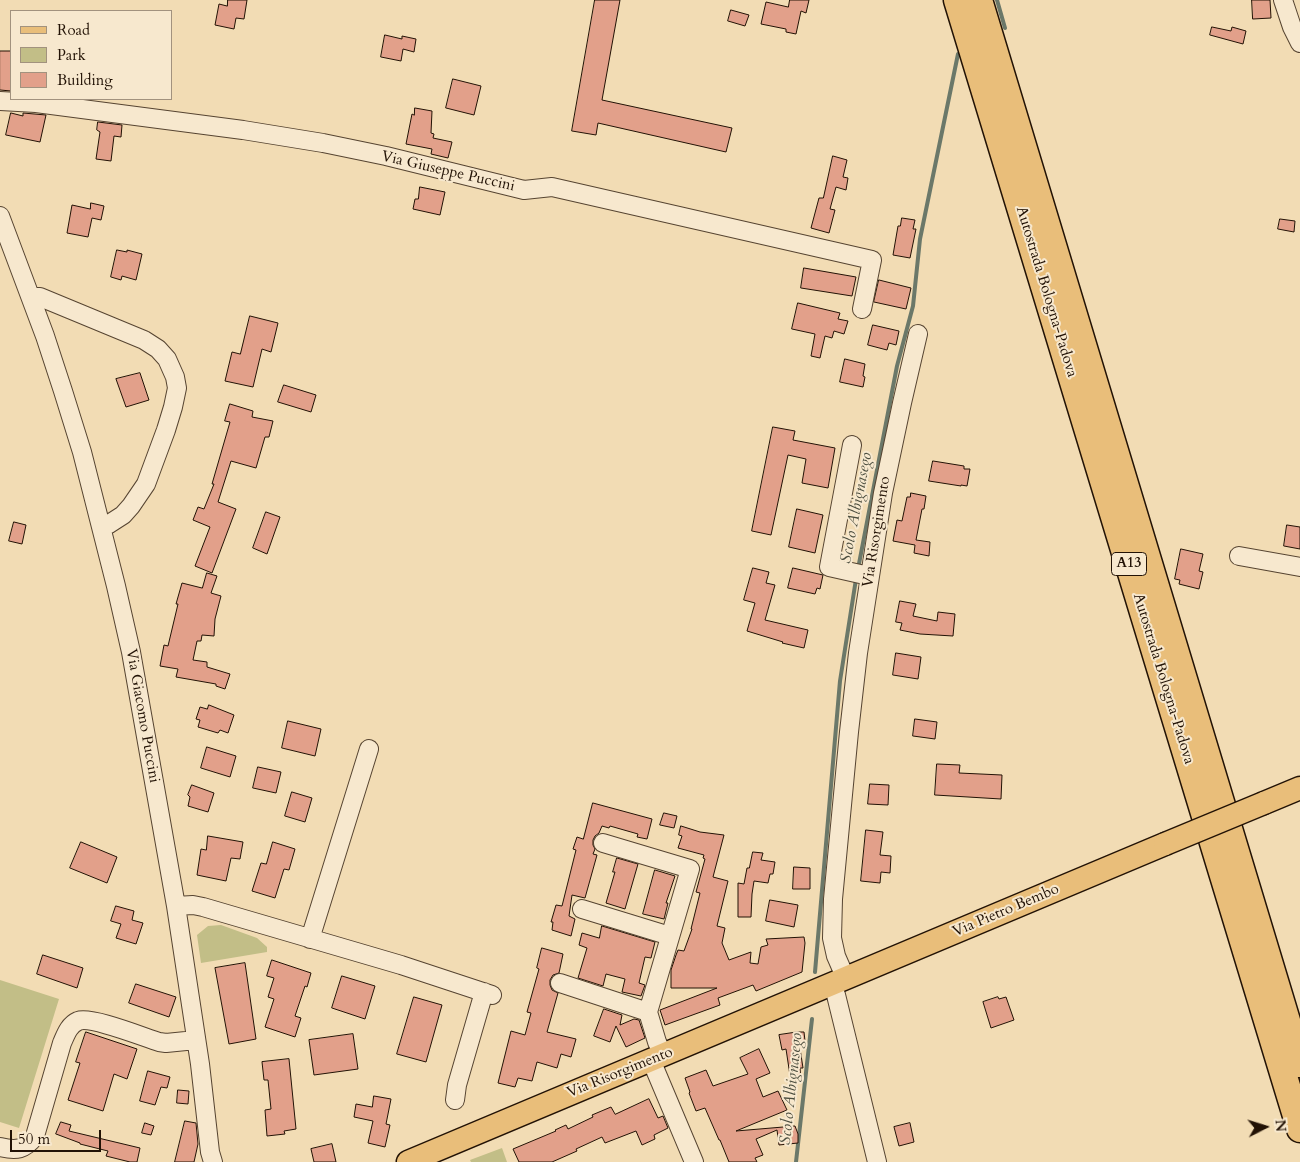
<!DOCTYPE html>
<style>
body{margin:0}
#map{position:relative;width:1300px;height:1162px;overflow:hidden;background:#f2dcb4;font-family:Cardo,serif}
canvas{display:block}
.legend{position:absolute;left:10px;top:10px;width:162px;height:90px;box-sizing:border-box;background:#f7e8ce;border:1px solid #a2927e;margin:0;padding:6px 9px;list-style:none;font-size:15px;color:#221205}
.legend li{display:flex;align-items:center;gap:10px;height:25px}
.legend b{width:25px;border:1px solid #a2927e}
.north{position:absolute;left:1240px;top:1102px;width:50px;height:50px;-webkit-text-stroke:4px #f7e8ce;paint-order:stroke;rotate:85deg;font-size:14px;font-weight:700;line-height:20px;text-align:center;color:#221205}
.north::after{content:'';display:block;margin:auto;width:18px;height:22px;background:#221205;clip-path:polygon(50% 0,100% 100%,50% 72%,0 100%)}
.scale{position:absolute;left:10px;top:1130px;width:91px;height:22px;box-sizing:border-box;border:2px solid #221205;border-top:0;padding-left:6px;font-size:15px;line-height:18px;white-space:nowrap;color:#221205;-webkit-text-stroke:4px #f7e8ce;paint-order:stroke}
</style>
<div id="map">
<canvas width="1300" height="1162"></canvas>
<ul class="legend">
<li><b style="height:6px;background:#e9be7a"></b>Road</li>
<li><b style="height:14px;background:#c2be87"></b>Park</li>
<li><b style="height:14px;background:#e2a08a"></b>Building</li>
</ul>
<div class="north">N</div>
<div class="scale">50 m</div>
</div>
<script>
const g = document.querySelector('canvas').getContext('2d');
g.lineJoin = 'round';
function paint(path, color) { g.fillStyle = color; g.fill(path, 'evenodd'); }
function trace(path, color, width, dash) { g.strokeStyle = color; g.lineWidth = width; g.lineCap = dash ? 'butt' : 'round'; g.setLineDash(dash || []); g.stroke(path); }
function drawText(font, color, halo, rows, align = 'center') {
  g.font = font + ' Cardo,serif'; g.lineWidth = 4; g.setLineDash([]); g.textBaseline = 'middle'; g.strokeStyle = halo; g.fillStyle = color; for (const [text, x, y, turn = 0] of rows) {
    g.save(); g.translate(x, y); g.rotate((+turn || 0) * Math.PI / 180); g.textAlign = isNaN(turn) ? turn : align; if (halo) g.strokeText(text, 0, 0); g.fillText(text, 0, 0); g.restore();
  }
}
paint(new Path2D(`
 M221,925l36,13 10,9v5l-66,11 -4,-28 11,-9z
 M0,980l59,19 -40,129 -19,-6z
 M502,1148l5,14h-36l-1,-2z`), '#c2be87');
trace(new Path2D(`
 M997,0l8,28
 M858,569l39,-203 16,-60 7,-67 38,-185
 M815,972l25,-291 16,-102
 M796,1162l16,-143`), '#6b7869', 4);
const building = new Path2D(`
 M228,0h19l-3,19 -8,-1 -2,11 -19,-4 4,-21 8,2z
 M595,0h25l-18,100 130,28 -6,24 -128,-29 -2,12 -24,-4z
 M790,0h19l-3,13 -5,-2 -5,23 -10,-2v-3l-25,-5 5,-22 22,5z
 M1252,0h18l1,18 -18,1z
 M731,10l18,5 -4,11 -17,-5z
 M1212,27l19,4 1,-4 14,4 -3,13 -33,-9z
 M385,35l17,4v-3l14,3 -2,13 -11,-3 -2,12 -20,-4z
 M0,51h11v40l-11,-1z
 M453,79l28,7 -7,29 -28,-7z
 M415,108l17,3 -1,22 3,1 -1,4 19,4 -4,16 -17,-4 1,-5 -26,-5 6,-30 2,1z
 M11,113l12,3v-3l23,2 -6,27 -34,-7z
 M98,122l24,3 -1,12 -7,-1 -3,25 -15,-2 4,-27 -3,-2z
 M833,156l14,4 -4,17 5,1 -2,12 -10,-3 -6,22 5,1 -6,23 -18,-5 8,-30h4z
 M420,187l25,5 -5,23 -27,-6 2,-10h3z
 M91,203l13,3 -3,14 -9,-2 -4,19 -21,-4 5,-28 18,4z
 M902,218l13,2 -2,9h3l-6,29 -17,-3 5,-29h2z
 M1280,219l15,2 -1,11 -16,-3z
 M117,250l10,2v-2l15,4 -6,26 -14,-4 -1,4 -10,-3z
 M804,268l52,9 -4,19 -51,-8z
 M879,280l32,8 -5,21 -32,-7z
 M798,303l42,10 -2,6 10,2 -4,13 -10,-3 -2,7 -7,-2 -5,22 -9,-2 4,-22 -23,-5z
 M250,316l28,7 -7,29 -9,-3 -9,38 -28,-6 7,-29 8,2z
 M873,325l26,6 -3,14 -7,-2 -2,7 -19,-5z
 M845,359l20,5 -2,12 2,1 -2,10 -23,-5z
 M140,373l9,27 -23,7 -10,-28z
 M284,385l32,10 -5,17 -33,-10z
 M230,404l23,7 -1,6 21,4 -4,16h-4l-9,31 -25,-7 -13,41 18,7 -24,64 -17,-7 15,-39 -17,-7 5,-13 6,2 10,-25h-2l18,-62 -5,-1z
 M773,427l22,4 -2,9 42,8 -7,40 -26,-5 4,-24 -18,-4 -17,80 -19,-4z
 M933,461l31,5v3h6l-3,17 -6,-1v1l-32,-5z
 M911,493l15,3 -2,13h-2l-6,31 14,2 -1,14 -15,-3 1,-8 -22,-4 4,-21 5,1 5,-24h3z
 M797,509l26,6 -8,38 -26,-6z
 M266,512l14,5 -13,37 -14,-6z
 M14,522l12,3 -4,19 -13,-3z
 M1287,525l13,2v22l-16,-3z
 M1181,549l22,5 -4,17 4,1 -4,17 -20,-5 1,-4 -5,-1z
 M753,568l16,4 -3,11 9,2 -10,35 43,10 -4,18 -22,-5 1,-1 -36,-11 8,-28 -11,-3z
 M793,568l30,7 -3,14 -3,-1 -2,6 -27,-6z
 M207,573l10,3 -6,17 10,3 -6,23 -1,17 -12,-1 -1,6h-4l-4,19 14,2v5l23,7 -5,15 -9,-3v-2l-40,-7 2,-8 -18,-3 4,-21 4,1 10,-42h-2l6,-21 20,5z
 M900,601l16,3 -3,12 24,5 1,-9 17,2 -2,22 -33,-2 -20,-4 2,-7 -6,-1z
 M896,653l25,4 -3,22 -25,-4z
 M209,705l25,10 -6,18 -8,-3 -2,3 -20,-6 2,-7 -4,-1 4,-12 7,2z
 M915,719l22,3 -2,17 -22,-3z
 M288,721l33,8 -6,27 -33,-8z
 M207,747l29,9 -6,21 -29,-9z
 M937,764l23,1 -1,8 43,2 -1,24 -66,-4z
 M258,767l23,5 -5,21 -23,-5z
 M870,784l19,1 -1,20 -20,-1z
 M192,785l22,8 -6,19 -20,-6 2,-9 -2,-2z
 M292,792l20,6 -7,24 -20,-6z
 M593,803l59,16 -5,20 -10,-2 1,-3 -28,-8 -1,2 -7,-2 -3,7 -4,3 -2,4v5l2,4 -2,5 4,1 -12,43 -13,-3 -3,21 6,3 -4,17 -19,-6 1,-8h-2l5,-17 6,1 14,-56 -3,-1 4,-12 6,2z
 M664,813l13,3 -3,12 -14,-3z
 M681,826l19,6 24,3 -11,42 15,4 -11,45 8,2 -3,15 7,17 22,-8 -1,11 8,1 3,-17 7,-2 -2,-6 38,-2 1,6 -3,29 -46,19 -3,-6 -35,13 2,7 -55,20 -5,-15 57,-22h-46v-18l5,-15 2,-5 6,1 8,-22h-1l9,-36 -4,-1 9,-33 -2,-1 1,-3 -26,-7 4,-12 -3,-1z
 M866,830l17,2 -3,23 11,1 -1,17 -9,-1 -1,11 -19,-2z
 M208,836l35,6 -3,17 -9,-1 -5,23 -29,-6 4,-26 5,1z
 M81,842l36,15 -10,26 -37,-15z
 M273,842l22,7 -6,21 -5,-1 -9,29 -23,-7 9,-28 5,1z
 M753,852l10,1 -2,7 14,2 -2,12h-3l-2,9 -14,-2 -2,13 -1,23h-13v-34l6,1 3,-16h2z
 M617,858l21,6 -13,45 -19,-6 9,-31h-2z
 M794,867l16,1v21h-17z
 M655,870l20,6 -9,27h2l-4,16 -21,-5z
 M770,900l28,5 -4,22 -28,-6z
 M116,906l18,5 -2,9 11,3 -7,21 -20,-6 5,-14 -10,-3z
 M602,926l53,16 -4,16 -6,-1 -6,26 6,2 -4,11 -19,-4 3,-13 -19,-5 -3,12 -25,-8 9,-30 -8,-3 3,-12 17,5z
 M542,948l21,6 -4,19 -6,2 -3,5v5l2,5 6,3 -11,39 29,7 -5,18 -10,-3 -4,14 -20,-6 -5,19 -14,-3 -3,9 -17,-4 13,-52 14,4 6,-22 -4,-1 12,-43 -2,-1z
 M43,955l40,13 -6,20 -40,-14z
 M272,960l39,13 -4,14 -2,-1 -10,30 6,2 -6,19 -30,-10 9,-28 -6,-2 6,-19 -7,-2z
 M245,963l11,76 -27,5 -14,-76z
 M342,976l33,10 -10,33 -33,-11z
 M136,984l40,13 -7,20 -40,-14z
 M414,997l28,8 -16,57 -29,-8z
 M998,997l1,2 7,-2 8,23 -23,8 -8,-26z
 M604,1009l18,6 -2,10 14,-6 5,1 6,18 -19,9 -10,-21 -6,16 -16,-6z
 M86,1032l51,17 -10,30 -13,-5 -11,37 -35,-11 12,-37 -4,-1z
 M797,1032h7l1,9 -6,1 4,26h-3l1,13 -10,1 -5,-33 -4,1 -3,-15z
 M353,1034l5,35 -44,6 -5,-35z
 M759,1049l11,24 -14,6 7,18 15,-6 9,19 -51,21 59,-5 3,8v9l-19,2 -2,-15 -21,9 7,16 -8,3 2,4h-28l-9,-22h-1l-14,-32 -9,3 -7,-18 1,-1 -5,-14 21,-8 7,16 35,-12 -8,-16z
 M289,1059l7,70 -12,2 1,3 -18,2 -2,-26 6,-1 -3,-29h-4l-2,-18z
 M148,1071l22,6 -3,11 -6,-1 -6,18 -15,-4z
 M178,1090l11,1 -1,13 -11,-1z
 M374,1096l17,3 -5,25 4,1 -5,22 -17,-4 5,-22 -19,-4 2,-13 16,3z
 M649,1099l9,19 5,-2 5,12 -14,7 1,4 -13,6 -6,-14 -31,12 -3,-6 -26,12 1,2 -25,11h-33l-6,-13 43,-18 -1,-1 11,-5 2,4 25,-12 -1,-2 19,-8 4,7z
 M185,1121l11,2 2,21 -4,18h-19z
 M61,1122l10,3 -2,6 71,17 -3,14h-7l-24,-6 2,-5 -28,-7v-1l-24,-9z
 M145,1123l9,3 -3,9 -9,-2z
 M910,1123l4,19 -15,4 -5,-19z
 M332,1144l4,18h-22l-3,-13z`);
paint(building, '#e2a08a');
trace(building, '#221205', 1);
const minor = new Path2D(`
 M1283,0l9,27 8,16
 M0,101l36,2 207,27 80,13 63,13 138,34 28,-3 320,73 -10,49
 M0,216l45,120 18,55 19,61 34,134 15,66 45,254 24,158 10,88 3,10
 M31,297h9l104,43 14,9 9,10 8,18 2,11 -4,19 -7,23 -20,54 -15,22 -8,9 -14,9 -7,3
 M852,445l-23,122 40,9
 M1239,556l61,11
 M603,843l87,26 -42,143 9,30 6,13
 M176,906l17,-1 10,2 198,58 91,30
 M582,909l88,27
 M310,939l59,-190
 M846,979l-10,-23 -4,-18 1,-39 16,-167 9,-79 25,-160 19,-90 16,-69
 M560,983l88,29
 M832,985l4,10 41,167
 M651,1060l43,102
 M455,1100l2,-15 27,-93
 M0,1147c16,4 25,3 35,-11l27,-93c4,-9 7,-18 16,-22 13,-5 65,16 81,21l7,1 30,-3`);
const major = new Path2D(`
 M1264,803l36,-15
 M408,1162l757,-318`);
const highway = new Path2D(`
 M957,0l343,1129
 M979,0l321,1064`);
trace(minor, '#564431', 20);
trace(major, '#221205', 25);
trace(highway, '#221205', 29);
trace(minor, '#f7e8ce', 18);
trace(major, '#e9be7a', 22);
trace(highway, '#e9be7a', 26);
const majorBridge = new Path2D(`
 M1165,844l99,-41`);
trace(majorBridge, '#221205', 25, []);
trace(majorBridge, '#e9be7a', 22);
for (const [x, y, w] of [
 [1129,564,35]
]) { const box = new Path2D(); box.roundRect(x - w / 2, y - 11.5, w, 23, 4); g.fillStyle = '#f7e8ce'; g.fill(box); trace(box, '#221205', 1); }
drawText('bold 14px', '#221205', null, [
 ["A13",1129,564]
]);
drawText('15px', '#221205', '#f7e8ce', [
 ["Via Giuseppe Puccini",448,172,13],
 ["Autostrada Bologna-Padova",1046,292,73],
 ["Via Risorgimento",877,532,-81],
 ["Autostrada Bologna-Padova",1163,679,73],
 ["Via Giacomo Puccini",142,716,80],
 ["Via Pietro Bembo",1006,911,-23],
 ["Via Risorgimento",620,1073,-22]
]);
drawText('italic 16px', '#4c4e3f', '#f7e8ce', [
 ["Scolo Albignasego",857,508,-79],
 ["Scolo Albignasego",792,1089,-84]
]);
</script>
